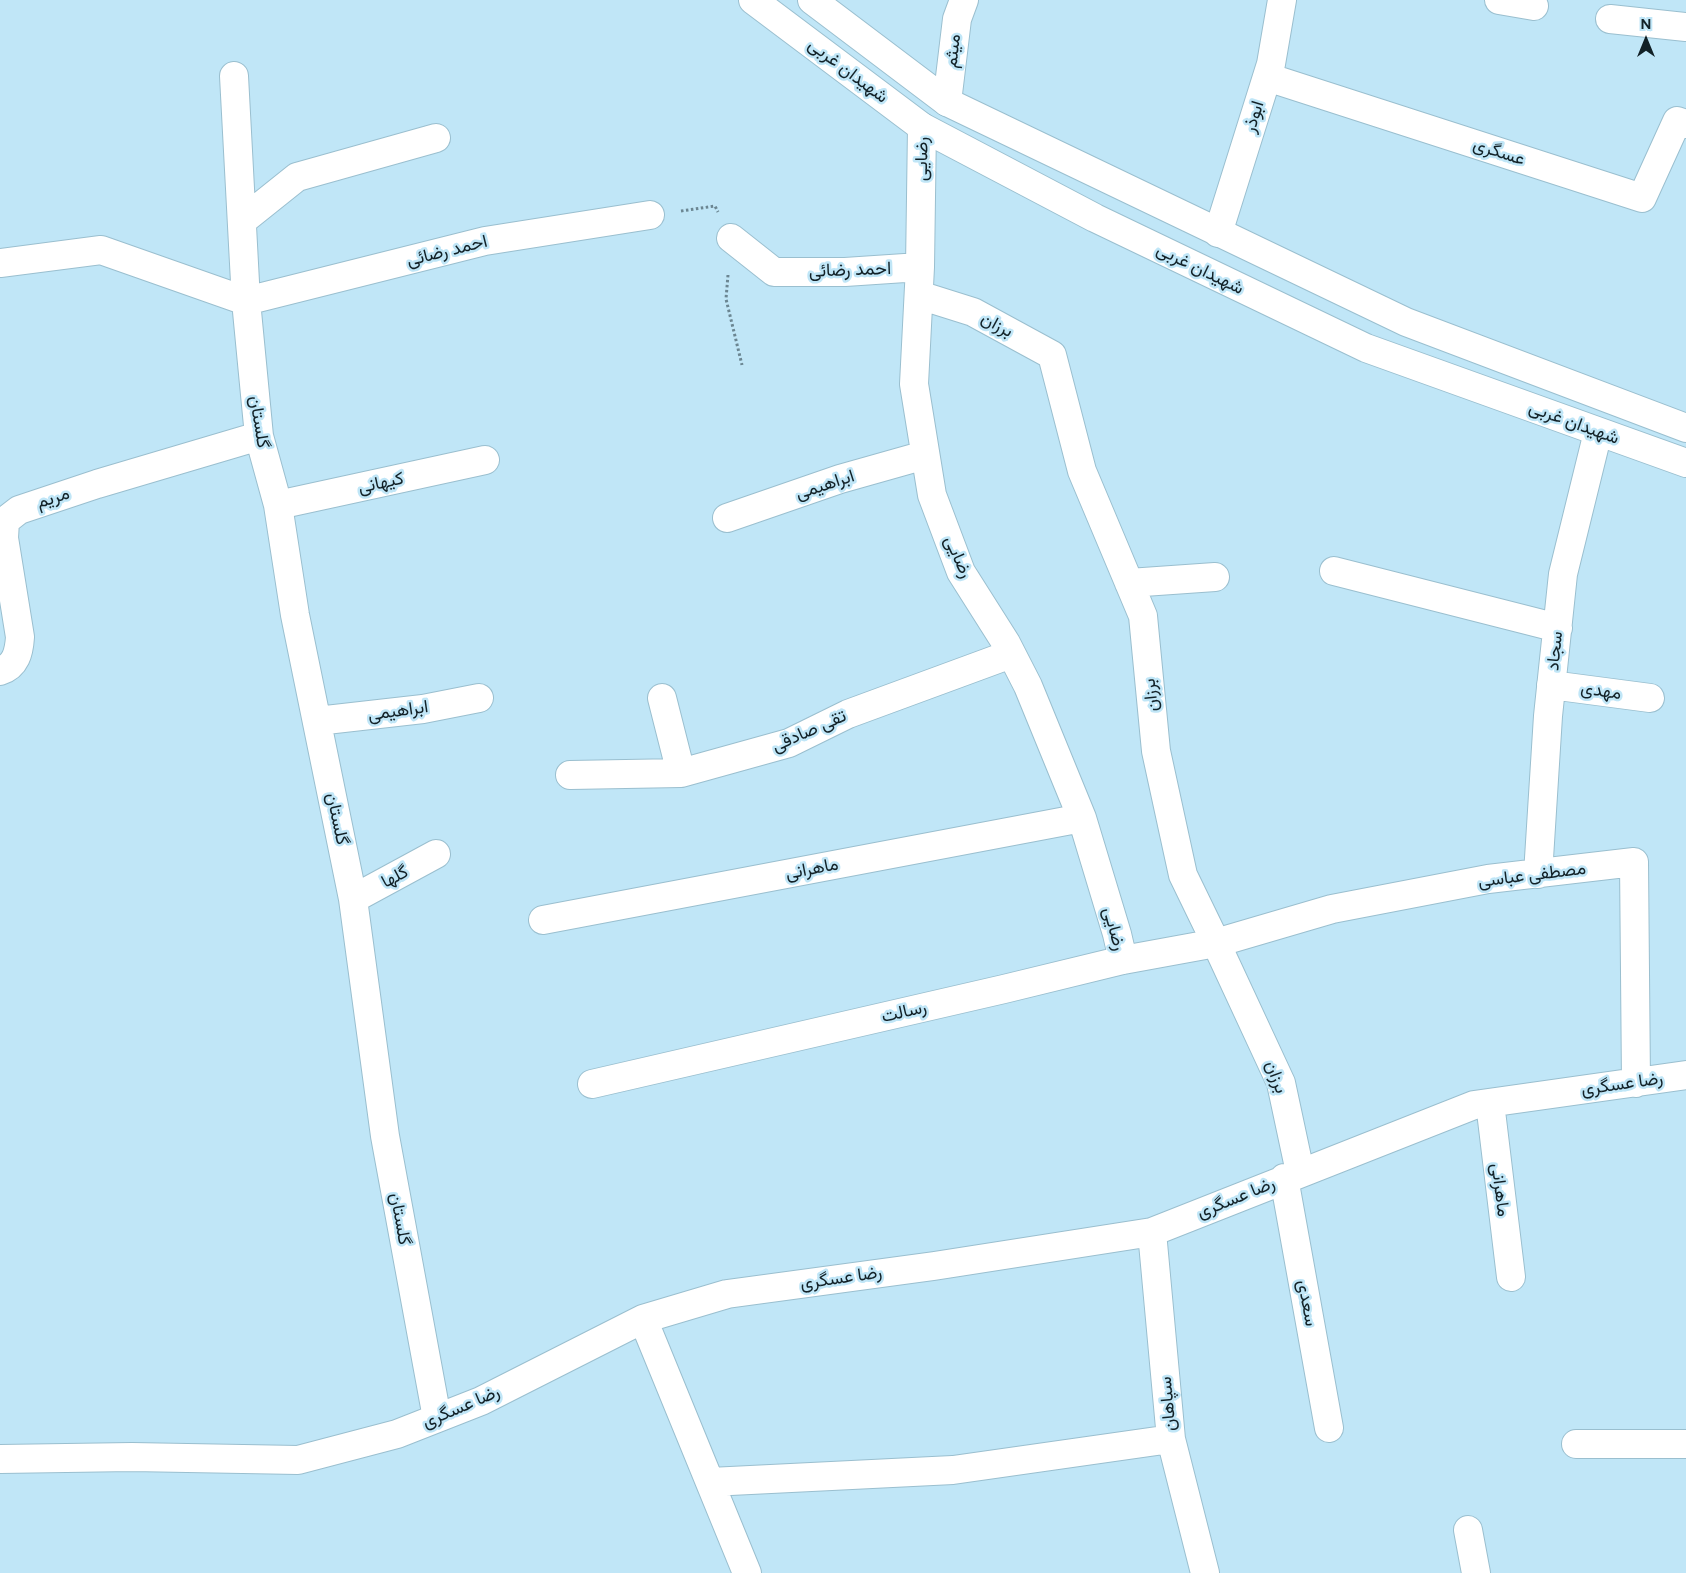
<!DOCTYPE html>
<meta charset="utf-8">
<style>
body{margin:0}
#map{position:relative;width:1686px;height:1573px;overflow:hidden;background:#c0e6f7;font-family:Figtree,sans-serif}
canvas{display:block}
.north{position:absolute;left:1621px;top:15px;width:50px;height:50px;-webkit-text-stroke:4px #c0e6f7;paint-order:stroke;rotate:0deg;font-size:14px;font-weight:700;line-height:20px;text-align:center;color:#122127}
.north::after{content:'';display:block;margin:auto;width:18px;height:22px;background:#122127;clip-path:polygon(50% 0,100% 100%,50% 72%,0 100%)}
</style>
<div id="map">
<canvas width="1686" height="1573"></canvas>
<div class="north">N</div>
</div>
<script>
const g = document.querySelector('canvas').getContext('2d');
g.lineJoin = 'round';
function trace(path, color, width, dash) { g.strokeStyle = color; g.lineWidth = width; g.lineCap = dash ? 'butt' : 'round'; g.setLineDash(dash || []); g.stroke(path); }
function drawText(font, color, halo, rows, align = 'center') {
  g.font = font + ' Figtree,Vazirmatn,sans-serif'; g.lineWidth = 5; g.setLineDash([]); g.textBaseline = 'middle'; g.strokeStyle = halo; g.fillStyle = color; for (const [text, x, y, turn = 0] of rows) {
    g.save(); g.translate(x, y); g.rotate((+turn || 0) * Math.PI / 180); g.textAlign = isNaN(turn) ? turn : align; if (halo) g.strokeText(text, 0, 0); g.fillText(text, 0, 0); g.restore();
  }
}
const minor = new Path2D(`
 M1499,0l35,6
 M1610,19l76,8
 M234,76l12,225 13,135 19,69 17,110 58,284 32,237 52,282
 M1267,77l375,121 35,-77 9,3
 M947,102l10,-83 7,-19
 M922,127l-2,140 -6,117 18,111 29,77 45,71 22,43 54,132 35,116 6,26
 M242,221l55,-44 139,-39
 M1218,233l53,-169 11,-64
 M731,238l43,34h71l75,-5
 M0,263l101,-13 145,51 239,-60 165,-26
 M919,295l54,17 79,43 30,116 61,145 13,135 27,124 33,68 65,140 19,89
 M278,505l207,-45
 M727,518l113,-39 85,-24
 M1334,571l224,57
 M1129,583l86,-6
 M0,671c16,-5 19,-19 20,-34l-16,-99 1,-17 14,-11 78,-26 162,-48
 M1551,685l99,13
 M662,698l19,75
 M317,721l106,-12 56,-11
 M570,775l111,-2 108,-30 59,-29 163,-60
 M1538,874l10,-158 15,-142 35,-142
 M353,899l83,-45
 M543,920l539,-102
 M592,1084l412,-95 119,-29 93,-17 116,-34 156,-30 146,-17 2,221
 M1490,1103l21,174
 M1284,1178l45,250
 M1152,1232l19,207 34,134
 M643,1319l104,254
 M1576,1444h110
 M0,1459l132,-2 166,3 99,-26 84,-33 162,-82 84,-25 207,-28 218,-34 322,-127 212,-30
 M710,1482l243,-12 218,-31
 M1468,1530l8,43`);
const secondary = new Path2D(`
 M753,0l169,127 173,91 271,130 320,115
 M812,0l135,102 459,220 280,106`);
trace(minor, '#9abfcf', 30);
trace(secondary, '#9abfcf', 30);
trace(new Path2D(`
 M681,211l34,-5 3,6
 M728,275l-2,24 16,66`), '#6b8692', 3, [2.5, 2.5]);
trace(minor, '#fff', 28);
trace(secondary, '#fff', 28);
drawText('18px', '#122127', '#c0e6f7', [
 ["میثم",953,51,-83],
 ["شهیدان غربی",848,71,37],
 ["ابوذر",1254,117,-73],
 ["عسگری",1499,152,18],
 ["رضایی",922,159,-89],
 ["احمد رضائی",447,251,-14],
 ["شهیدان غربی",1200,269,26],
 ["احمد رضائی",850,270,-2],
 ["برزان",997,325,28],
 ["گلستان",259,422,81],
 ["شهیدان غربی",1574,423,20],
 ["کیهانی",381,483,-12],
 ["ابراهیمی",825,485,-18],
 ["مریم",53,498,-18],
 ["رضایی",958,557,66],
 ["سجاد",1555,651,-84],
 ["مهدی",1601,691,8],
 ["برزان",1151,695,-96],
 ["ابراهیمی",398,711,-8],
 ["تقی صادقی",809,731,-24],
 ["گلستان",337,819,78],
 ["ماهرانی",812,869,-11],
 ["مصطفی عباسی",1532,875,-7],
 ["گلها",395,877,-28],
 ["رضایی",1114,929,75],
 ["رسالت",904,1012,-13],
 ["برزان",1276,1077,70],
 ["رضا عسگری",1622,1084,-8],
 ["ماهرانی",1500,1190,83],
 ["رضا عسگری",1236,1198,-22],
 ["گلستان",400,1219,80],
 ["رضا عسگری",841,1278,-8],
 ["سعدی",1307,1303,80],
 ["سپاهان",1168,1404,-95],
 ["رضا عسگری",461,1407,-23]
]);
</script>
